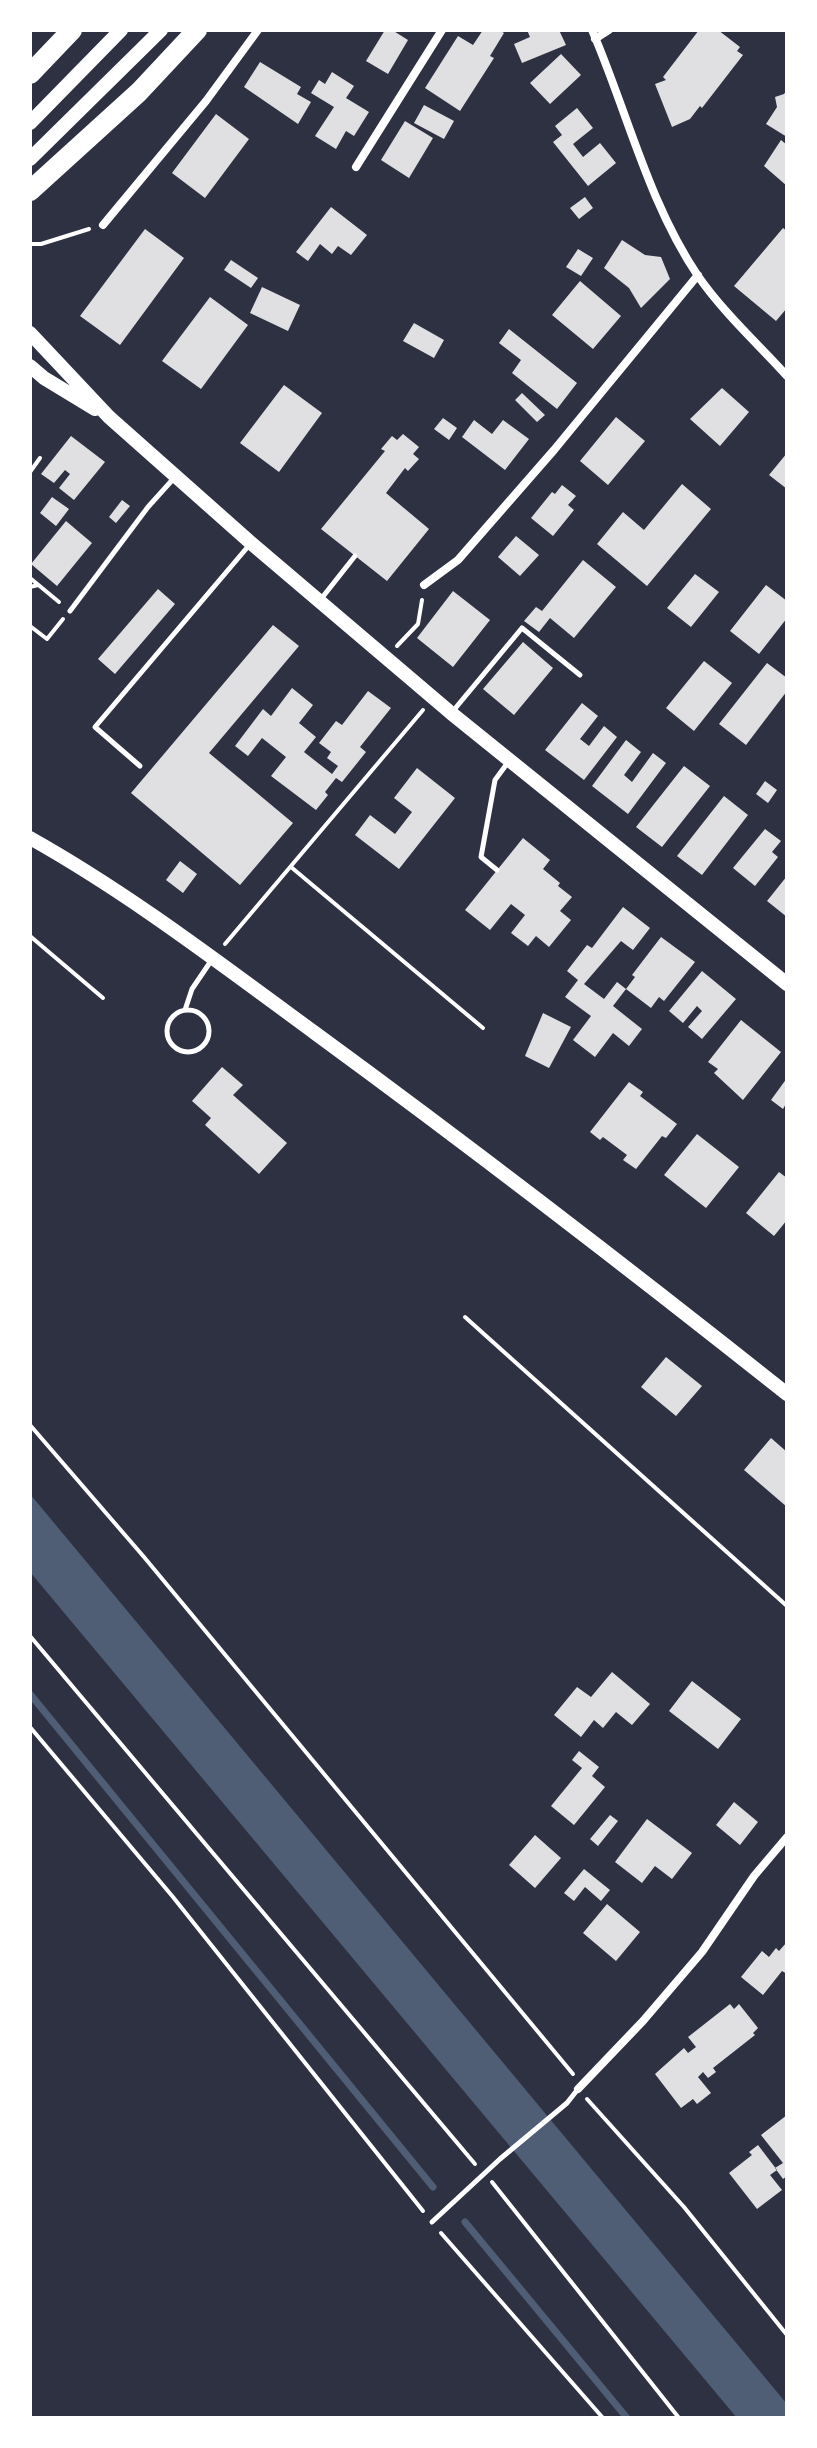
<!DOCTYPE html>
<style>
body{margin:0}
#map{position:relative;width:817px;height:2448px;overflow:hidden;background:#2d3142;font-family:"Space Grotesk",sans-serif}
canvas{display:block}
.frame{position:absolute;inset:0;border:32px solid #fff;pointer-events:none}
</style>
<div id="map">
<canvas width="817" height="2448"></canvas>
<div class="frame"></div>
</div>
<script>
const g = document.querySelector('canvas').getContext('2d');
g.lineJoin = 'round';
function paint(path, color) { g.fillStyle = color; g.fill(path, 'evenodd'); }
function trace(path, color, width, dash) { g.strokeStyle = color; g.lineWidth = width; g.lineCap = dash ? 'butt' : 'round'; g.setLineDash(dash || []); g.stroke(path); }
paint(new Path2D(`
 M30,1494l757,910v14h-50l-707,-846z`), '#4f5d75');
trace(new Path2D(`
 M30,1694l403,493
 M465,2222l162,196`), '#4f5d75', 7);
paint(new Path2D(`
 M385,30h7l16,10 -20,34 -22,-13z
 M483,30h16l5,3 -14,23 4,2 -34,53 -35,-23 33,-52 15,9z
 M527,30h32l7,15 -44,18 -8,-19 16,-7z
 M699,30h19l22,17 -3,4 6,4 -41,53 -2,-2 -10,13 -18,8 -17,-43 11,-4 -3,-3z
 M561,54l20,21 -31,29 -20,-21z
 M260,62l41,25 -4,7 14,8 -13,22 -54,-37z
 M332,72l22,14 -8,12 23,14 -15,24 -8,-5 -10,18 -21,-13 19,-29 -23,-14 8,-13 6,4z
 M787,90v47l-21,-13 11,-17 -2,-10 9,-3z
 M424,105l30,16 -10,18 -30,-16z
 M577,108l16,20 -20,16 10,13 17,-14 16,20 -28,23 -35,-44 9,-7 -7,-9z
 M216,114l33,25 -44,59 -33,-25z
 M405,121l28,17 -24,40 -28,-18z
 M781,140l6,5v41l-23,-20z
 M585,197l8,11 -14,11 -9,-11z
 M331,207l36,28 -16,20 -13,-9 -6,8 -12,-10 -12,17 -12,-9z
 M783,228l4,3v77l-11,13 -42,-35z
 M145,229l39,29 -64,87 -40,-29z
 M622,240l23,15 16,2 9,22 -29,29 -12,-20 -25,-20z
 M578,249l15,9 -12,18 -15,-9z
 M231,260l27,18 -7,10 -27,-18z
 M580,281l41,35 -28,33 -41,-34z
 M262,287l38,18 -12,26 -38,-18z
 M210,297l38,28 -47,64 -39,-28z
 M414,323l30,17 -10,18 -31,-17z
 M509,329l68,54 -20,26 -45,-36 9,-13 -22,-17z
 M284,385l38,28 -43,59 -39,-29z
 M722,388l27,24 -29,34 -30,-27z
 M522,393l23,22 -8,7 -22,-22z
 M616,417l29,24 -37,44 -28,-24z
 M443,418l14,10 -8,12 -15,-11z
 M474,420l18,14 11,-14 26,19 -24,31 -43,-33z
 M403,434l16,13 -6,7 6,5 -11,12 -3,-3 -19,25 43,36 -42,52 -66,-52 64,-78 -4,-2 11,-13 5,4z
 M71,436l34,26 -31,38 -15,-12 11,-14 -5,-4 -11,13 -13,-9z
 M787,453v36l-18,-14z
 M682,484l29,25 -64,77 -50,-42 26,-32 21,18z
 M562,485l14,11 -8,9 6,5 -21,26 -22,-18 21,-26 3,2z
 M52,497l17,12 -13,17 -16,-13z
 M122,500l8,6 -14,17 -7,-6z
 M66,521l26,22 -35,43 -26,-22z
 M516,536l23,19 -19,21 -22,-19z
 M583,560l33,27 -42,51 -24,-20 -11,14 -15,-11 12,-14 6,4z
 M695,574l24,18 -28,35 -24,-19z
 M766,585l21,16v17l-28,36 -29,-23z
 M158,589l17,15 -60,70 -17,-15z
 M453,591l37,29 -37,47 -36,-29z
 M273,625l26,21 -90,107 84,70 -53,62 -109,-92z
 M523,642l30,26 -39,47 -31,-26z
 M704,661l28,22 -38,48 -28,-23z
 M767,663l20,15v13l-41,54 -27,-21z
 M292,688l21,17 -14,18 17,14 -12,15 28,22 6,-8 -11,-8 4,-6 -12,-9 17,-22 6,4 26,-34 23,17 -31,39 6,5 -24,30 -6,-4 -11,14 3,3 -12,15 -45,-34 15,-19 -24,-19 -14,18 -13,-10 28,-37 8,7z
 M582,703l16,13 -18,23 9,7 15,-20 13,11 -33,43 -39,-30z
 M626,740l15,12 -17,23 8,7 21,-29 13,10 -38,51 -36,-28z
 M684,766l26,20 -48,61 -26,-20z
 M417,768l38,30 -56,71 -44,-34 15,-20 25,19 17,-22 -18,-14z
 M765,781l12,9 -9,13 -12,-9z
 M724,796l24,19 -46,60 -25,-19z
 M765,829l16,12 -9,11 6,5 -23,29 -22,-18z
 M523,838l27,22 -7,9 17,14 -2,3 14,11 -12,14 11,9 -22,27 -13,-11 -8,10 -17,-13 14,-18 -14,-11 -21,26 -25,-20z
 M180,861l17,13 -14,19 -17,-13z
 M787,876v41l-20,-16z
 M623,907l27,21 -17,22 -12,-9 -37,43 20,15 13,-17 9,7 9,-12 -3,-2 29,-38 34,25 -31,39 -5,-4 -8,11 -25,-19 -13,17 29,23 -13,17 -16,-13 -18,24 -22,-17 18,-24 -26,-19 13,-17 -11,-9 20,-26 5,3z
 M702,971l34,28 -34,40 -14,-12 14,-16 -5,-5 -14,17 -14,-12z
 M543,1013l28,14 -22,41 -24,-12z
 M741,1020l40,32 -38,48 -29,-27 4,-4 -10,-7z
 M222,1067l21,18 -10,10 54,48 -28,31 -54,-49 6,-7 -19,-17z
 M787,1078v24l-4,7 -12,-9z
 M629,1082l14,10 -3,4 37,28 -11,14 -4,-2 -26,33 -13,-9 4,-5 -24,-18 -3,3 -10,-8z
 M697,1134l42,33 -33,41 -42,-33z
 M779,1172l8,6v42l-13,16 -28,-23z
 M666,1357l36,29 -26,30 -35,-29z
 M771,1438l16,14v55l-43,-37z
 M612,1672l38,32 -18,21 -16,-13 -13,16 -9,-8 -13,17 -27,-22 23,-28 14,10z
 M692,1681l49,38 -23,30 -49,-38z
 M579,1751l20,16 -7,9 13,11 -31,38 -23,-19 31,-38 -10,-8z
 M734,1802l24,20 -18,23 -24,-20z
 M610,1815l8,6 -20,25 -8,-7z
 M647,1819l45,34 -20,26 -17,-13 -13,17 -27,-21z
 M535,1835l26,23 -26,30 -26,-23z
 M584,1869l26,21 -9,11 -16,-14 -11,14 -10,-8z
 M607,1904l33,28 -24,29 -33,-28z
 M787,1942v32l-5,-3 -19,24 -22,-18 21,-26 7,6 7,-9 3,3z
 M730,2004l4,5 5,-5 19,24 -5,5 2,2 -42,33 3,4 -8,6 -5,-6 -5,5 13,16 -14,11 -4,-5 -12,9 -26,-34 29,-26 4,5 8,-6 -8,-10z
 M787,2115v61l-4,3 -8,-11 8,-5 -22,-28z
 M758,2145l19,25 -7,5 12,15 -25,19 -28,-36 23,-18 -3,-3z`), '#e0e0e3');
trace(new Path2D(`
 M30,244h11l48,-15
 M30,472l10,-14
 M30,578l29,24
 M30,587l8,-2
 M30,626l17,13 16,-20
 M397,646l21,-22 4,-24
 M291,867l192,161
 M30,936l73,62
 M225,944l198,-234
 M465,1317l322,289
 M30,1425l114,132 429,517
 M30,1636l445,528
 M30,1727l143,170 250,314
 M587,2099l97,108 103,128
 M492,2182l187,236
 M441,2233l162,185`), '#fff', 4);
trace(new Path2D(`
 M321,599l34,-43
 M70,611l78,-104 27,-30
 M453,711l69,-83 58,47
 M140,766l-45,-39 156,-184
 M497,870l-16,-13 14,-77 14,-19
 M185,1010l7,-21 21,-31
 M167 1031a21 21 0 1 1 42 0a21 21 0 1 1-42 0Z
 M432,2222l68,-63 67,-56 11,-14`), '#fff', 5);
trace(new Path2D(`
 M592,30c35,81 56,172 106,246 25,36 59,67 89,100
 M595,39l14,-9
 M356,167l86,-137
 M103,225l103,-124 52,-71
 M424,585l34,-25 96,-110 144,-175
 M578,2089l65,-68 59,-69 52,-76 33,-39`), '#fff', 8);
trace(new Path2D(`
 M30,838c100,56 192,127 285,195 160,117 317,238 472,361`), '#fff', 14);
trace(new Path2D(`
 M30,123l91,-93
 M30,159l131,-129
 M30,333l79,84 142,126 200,170 336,271
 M30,366l14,12 51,31`), '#fff', 14);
trace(new Path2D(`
 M30,74l42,-44
 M30,191l109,-99 58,-62`), '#fff', 20);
</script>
